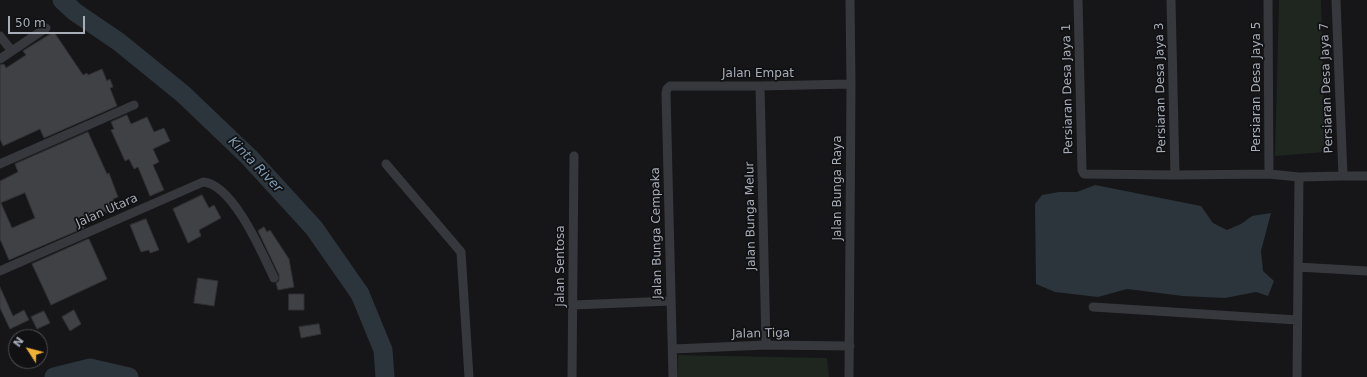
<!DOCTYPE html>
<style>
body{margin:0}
#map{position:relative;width:1367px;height:377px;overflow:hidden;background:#161618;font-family:"DejaVu Sans",sans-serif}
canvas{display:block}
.north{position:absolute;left:8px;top:329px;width:40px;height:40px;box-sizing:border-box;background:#111113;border:1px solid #4d4f55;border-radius:50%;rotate:306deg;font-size:11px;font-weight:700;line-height:16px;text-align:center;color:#a8adb8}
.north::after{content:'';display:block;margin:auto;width:14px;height:18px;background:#f2b134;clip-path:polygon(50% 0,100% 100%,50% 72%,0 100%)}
.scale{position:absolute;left:8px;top:16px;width:77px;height:18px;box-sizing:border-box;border:2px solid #a8adb8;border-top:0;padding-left:5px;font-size:12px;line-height:14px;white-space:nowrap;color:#a8adb8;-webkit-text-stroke:3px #111113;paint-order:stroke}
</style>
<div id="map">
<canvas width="1367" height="377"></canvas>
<div class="north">N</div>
<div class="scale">50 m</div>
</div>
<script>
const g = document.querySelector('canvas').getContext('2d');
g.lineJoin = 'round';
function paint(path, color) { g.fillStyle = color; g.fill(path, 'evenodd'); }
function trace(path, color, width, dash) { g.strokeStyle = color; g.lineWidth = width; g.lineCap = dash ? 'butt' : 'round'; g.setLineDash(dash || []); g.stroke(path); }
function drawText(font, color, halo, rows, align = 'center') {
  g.font = font + ' "DejaVu Sans",sans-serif'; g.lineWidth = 3.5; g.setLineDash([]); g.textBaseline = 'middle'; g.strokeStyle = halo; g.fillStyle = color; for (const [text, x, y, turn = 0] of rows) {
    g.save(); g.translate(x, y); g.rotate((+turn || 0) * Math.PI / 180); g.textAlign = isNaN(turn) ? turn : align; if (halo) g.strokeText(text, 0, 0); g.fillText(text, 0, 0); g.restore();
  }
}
paint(new Path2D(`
 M1279,0h42l4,152 -50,4z
 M678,355l149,3 2,19h-151z`), '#1e261f');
paint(new Path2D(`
 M1095,185l106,21 12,17 14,7 14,-6 11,-8 19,-3 -10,38 2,20 11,10 -6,15 -12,-4 -31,6 -42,-2 -56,-7 -29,8 -43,-5 -19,-8 -1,-80 7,-9 17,-3h18z`), '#2c353c');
trace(new Path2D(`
 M62,0l13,12 44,30 64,52 66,63 65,71 46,66 23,56 2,27
 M54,377l36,-9 39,9`), '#2c353c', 19);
const building = new Path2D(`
 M54,32l29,43 4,-2 1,2 14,-6 5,12 3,-2 3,8 -3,1 7,18 -73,32 -4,-9 -37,17 -3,-7v-74l4,-1 2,4 20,-13 -3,-4z
 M127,115l4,9 16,-7 7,15 10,-4 6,13 -17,8 6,13 -6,3 11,25 -14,6 -12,-29 -4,2 -5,-10 -4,2 -14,-31 3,-1 -3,-7z
 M88,132l19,42 2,-1 9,24 -5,2 4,9 -11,5 -1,-2 -24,10 3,7 -75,32 -9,-21v-58l18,-9 -3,-8zM25,193l10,25 -23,10 -11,-25z
 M202,195l7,13 5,-3 7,13 -22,12 2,6 -13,7 -15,-34z
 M146,219l13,31 -9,3 -1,-3 -8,2 -11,-27z
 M264,227l3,5 3,-2 19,29 5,28 -16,3 -2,-7 3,-2v-6l-21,-44z
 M88,239h1l18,40 -56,26 -19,-41z
 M198,278l20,3 -4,25 -20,-3z
 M0,287l13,29 11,-6 5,10 -19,9 -10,-21z
 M289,294h15v16h-15z
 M74,310l7,14 -11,7 -8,-14z
 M44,311l6,12 -13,6 -6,-12z
 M319,324l2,10 -20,4 -2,-11z`);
paint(building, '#404145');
trace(building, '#303034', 1);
trace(new Path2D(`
 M1078,0l4,170 2,4 91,1 94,-1 30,3 44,-1h24
 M1171,0l4,175
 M1268,0l1,174
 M1336,0l7,176
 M0,36l12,15
 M0,59l46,-31
 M760,86l6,259
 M0,164l134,-59
 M386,164l75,88 8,125
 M1298,267l69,4
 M0,271l203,-89c30,2 59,71 71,96
 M573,305l98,-4
 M1093,307l204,13
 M673,349l93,-4 84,1
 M572,377l2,-221
 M673,377l-7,-284 1,-4 3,-3h90l91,-2
 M849,377l2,-293 -1,-84
 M1297,377l2,-200`), '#37383d', 9);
drawText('12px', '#a8adb8', '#111113', [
 ["Jalan Empat",758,74],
 ["Persiaran Desa Jaya 5",1257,87,-90],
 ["Persiaran Desa Jaya 3",1161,88,-91],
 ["Persiaran Desa Jaya 7",1327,88,-92],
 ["Persiaran Desa Jaya 1",1068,89,-91],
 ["Jalan Bunga Raya",838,188,-90],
 ["Jalan Utara",107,211,-24],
 ["Jalan Bunga Melur",751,216,-91],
 ["Jalan Bunga Cempaka",657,233,-91],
 ["Jalan Sentosa",561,266,-90],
 ["Jalan Tiga",761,334,-1]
]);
drawText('italic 13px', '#7f9bb3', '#111113', [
 ["Kinta River",255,165,46]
]);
</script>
